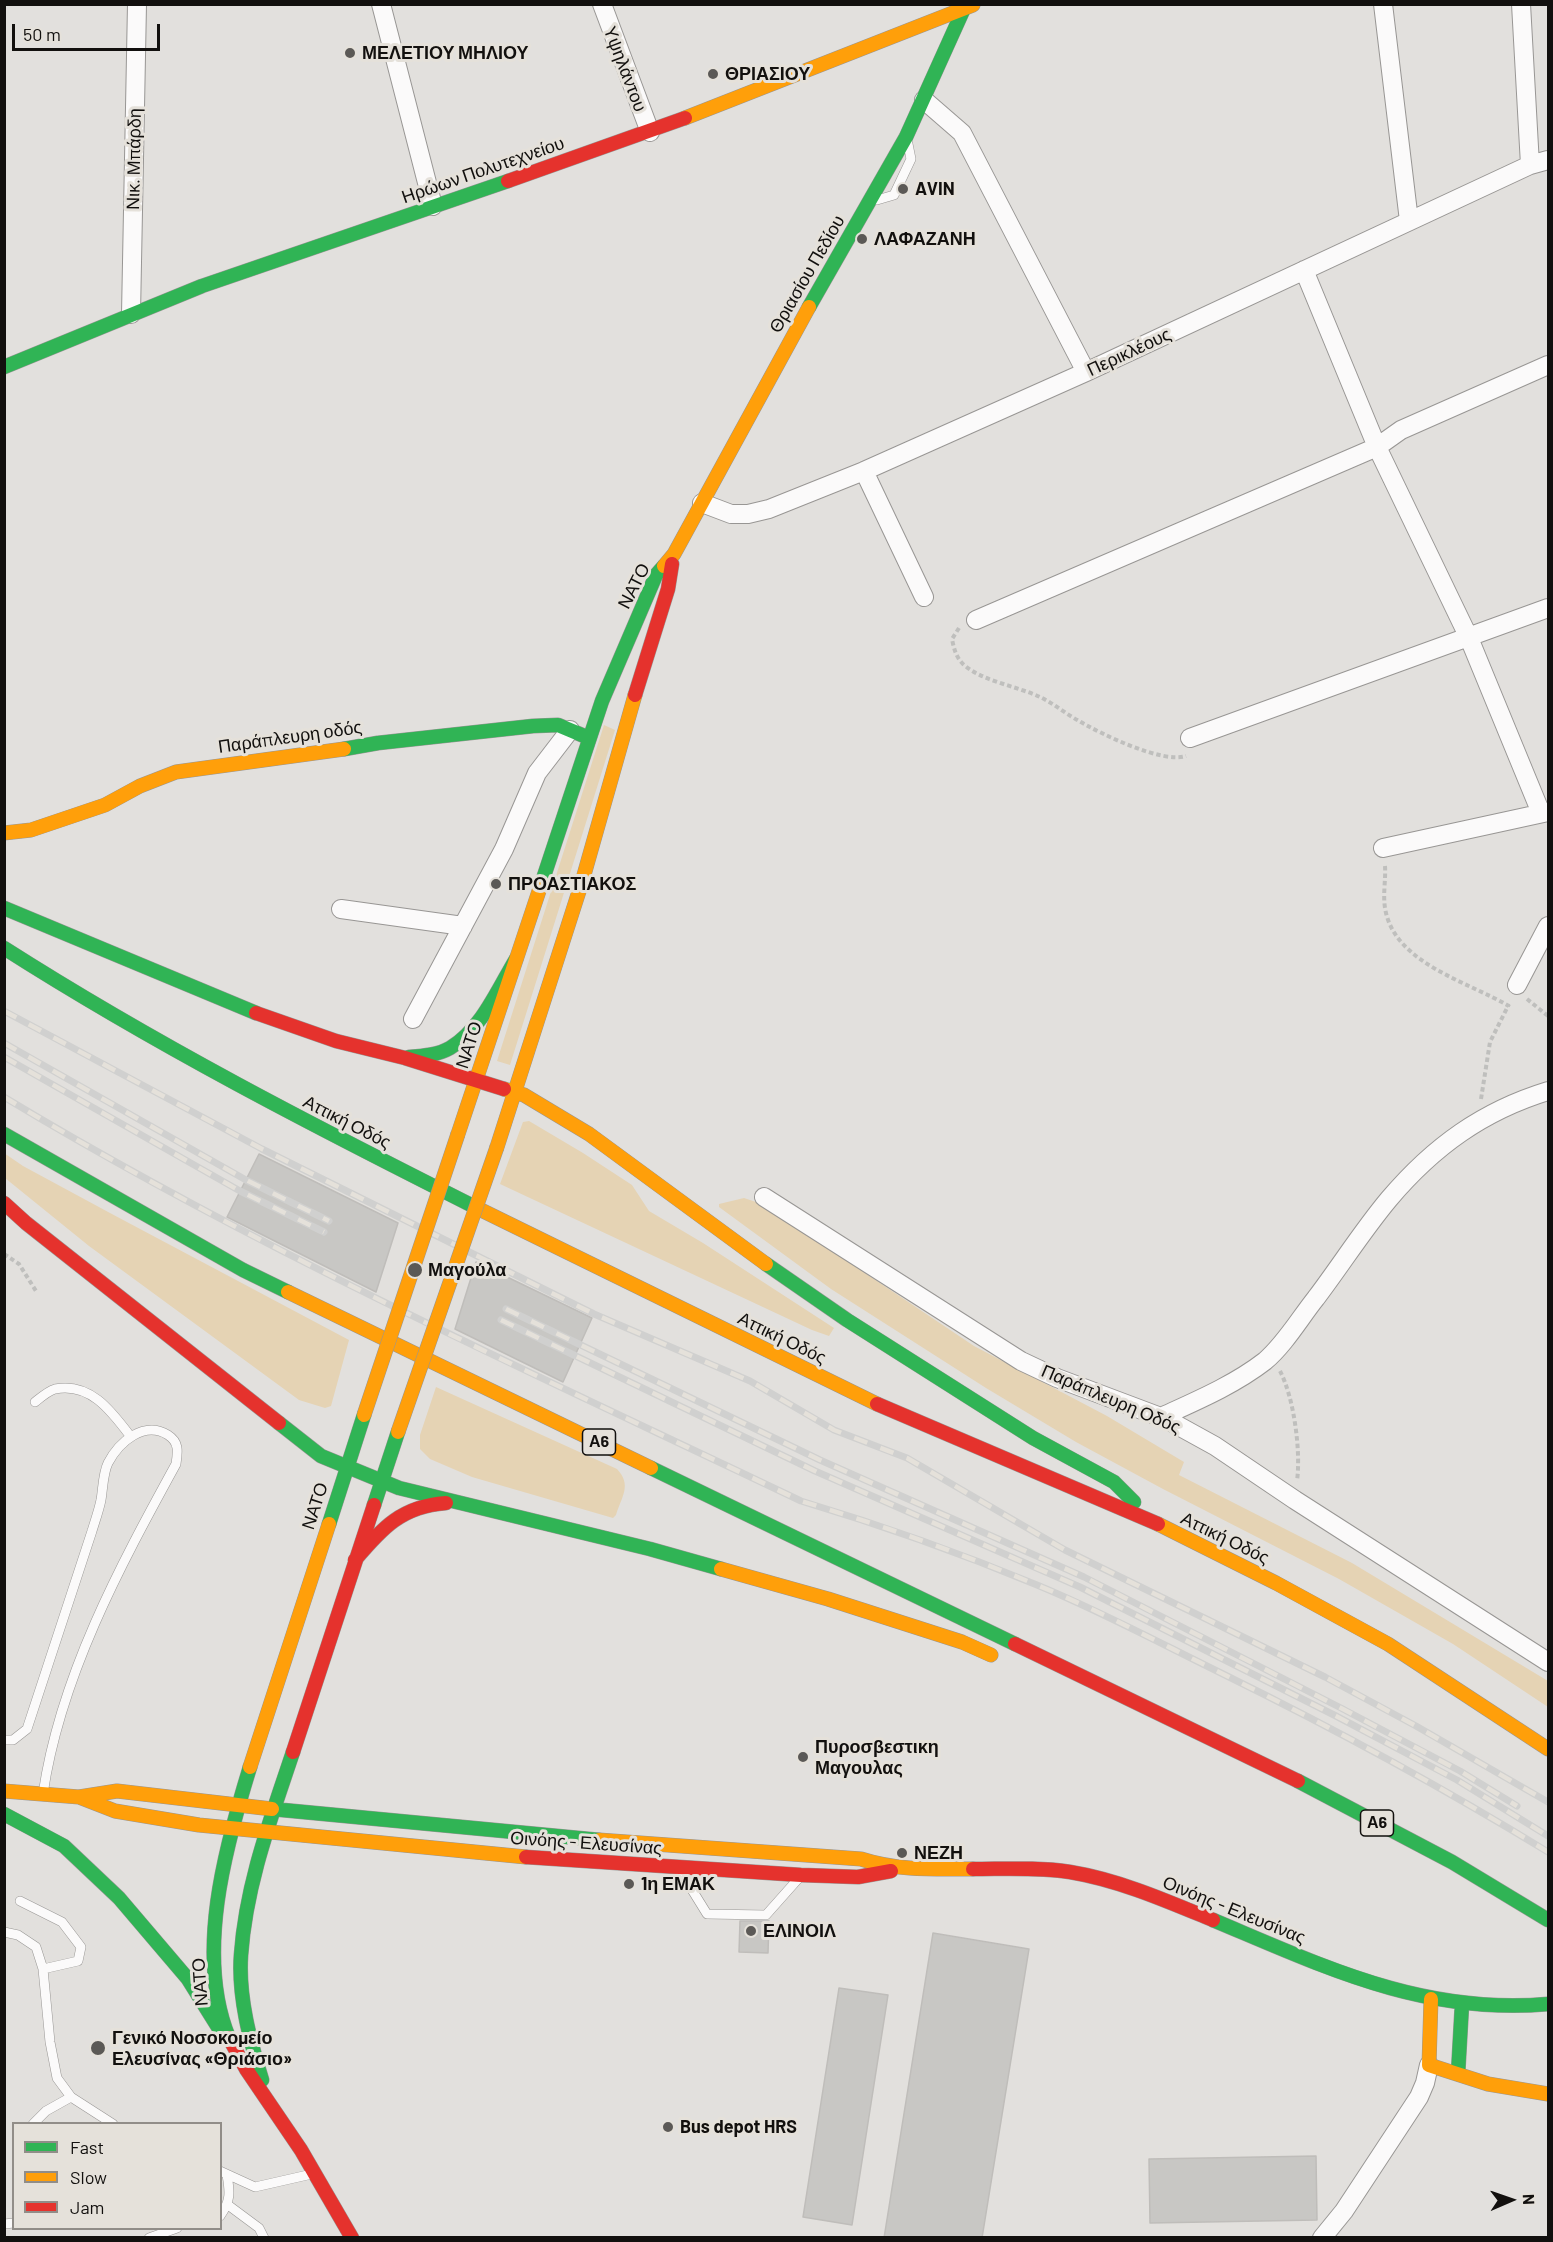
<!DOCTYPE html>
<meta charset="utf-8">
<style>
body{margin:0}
#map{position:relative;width:1553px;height:2242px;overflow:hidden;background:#e2e0dd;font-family:Barlow,sans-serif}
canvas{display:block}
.frame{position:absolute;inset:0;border:6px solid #12100e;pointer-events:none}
.legend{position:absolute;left:12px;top:2122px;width:210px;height:108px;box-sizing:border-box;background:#e5e1da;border:2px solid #918d88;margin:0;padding:8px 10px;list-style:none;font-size:18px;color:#12100e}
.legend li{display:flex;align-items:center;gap:12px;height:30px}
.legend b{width:30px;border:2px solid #918d88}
.north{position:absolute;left:1481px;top:2170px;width:60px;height:60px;-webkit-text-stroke:4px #e5e1da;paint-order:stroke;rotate:88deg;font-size:16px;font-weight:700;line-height:24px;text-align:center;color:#12100e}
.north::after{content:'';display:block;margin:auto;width:21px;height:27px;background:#12100e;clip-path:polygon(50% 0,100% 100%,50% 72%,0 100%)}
.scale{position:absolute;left:12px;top:24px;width:148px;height:27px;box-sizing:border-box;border:3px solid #12100e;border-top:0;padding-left:8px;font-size:18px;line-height:21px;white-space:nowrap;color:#12100e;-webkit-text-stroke:4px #e5e1da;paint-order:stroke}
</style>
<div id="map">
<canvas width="1553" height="2242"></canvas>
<div class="frame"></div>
<ul class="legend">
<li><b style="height:8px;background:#30b455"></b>Fast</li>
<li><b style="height:8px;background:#ff9f0a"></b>Slow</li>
<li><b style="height:8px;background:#e5322d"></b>Jam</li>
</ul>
<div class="north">N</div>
<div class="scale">50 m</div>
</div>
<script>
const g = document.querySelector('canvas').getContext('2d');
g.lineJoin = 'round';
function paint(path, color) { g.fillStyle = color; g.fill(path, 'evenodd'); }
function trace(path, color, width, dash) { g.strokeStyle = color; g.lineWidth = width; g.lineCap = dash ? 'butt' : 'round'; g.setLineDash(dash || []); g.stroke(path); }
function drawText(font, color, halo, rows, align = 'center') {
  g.font = font + ' Barlow,sans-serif'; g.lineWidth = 6; g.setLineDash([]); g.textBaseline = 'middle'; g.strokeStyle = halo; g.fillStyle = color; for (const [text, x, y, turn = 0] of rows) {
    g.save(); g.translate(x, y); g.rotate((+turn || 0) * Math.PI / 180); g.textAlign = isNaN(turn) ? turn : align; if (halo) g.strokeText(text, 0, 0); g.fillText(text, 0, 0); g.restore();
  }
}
paint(new Path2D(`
 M604,725l11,5 -105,335 -13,-4z
 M529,1121l54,32 49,32 17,26 54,32 131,85 -5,8 -17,-6 -312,-146 23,-62z
 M4,1153l19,13 87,47 239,127 -18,66 -6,2 -26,-8 -210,-154 -84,-68z
 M744,1198l18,6 212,142 133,70 77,46 -5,13 173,88 196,118v26l-95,-63 -114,-65 -176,-90 -87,-47 -90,-54 -155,-99 -112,-82v-3z
 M436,1387l181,82c15,16 5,27 -1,46l-3,3 -141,-41 -42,-18 -10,-10v-14z`), '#e5d3b4');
const building = new Path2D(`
 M259,1154l139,69 -22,69 -149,-75z
 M476,1262l116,56 -29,64 -108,-53z
 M740,1921h29l-1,32 -29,-1z
 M933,1933l96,16 -47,289h-98z
 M839,1988l49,7 -36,230 -49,-8z
 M1316,2156l1,64 -167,3 -1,-64z`);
paint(building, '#c8c7c4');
trace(building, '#bfbdba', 1.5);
const lane = new Path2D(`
 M877,200l17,-5 17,-36 -3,-15
 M35,1402c5,-4 13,-11 20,-13 36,-7 57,23 76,48
 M4,1740h9l14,-11 65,-198c3,-10 7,-21 9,-31 2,-12 2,-27 7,-37 11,-21 36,-43 60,-28 11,7 10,16 8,29 -56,102 -116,213 -133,330
 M681,1872l26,42 59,1 32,-36
 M20,1901l42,21 19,25 -3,14 -35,8
 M4,1932l14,3 18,12 7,22 7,73 7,36 14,19 42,27
 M33,2124l13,-13 25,-14
 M220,2171l35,16 57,-13
 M228,2205l31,23 5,10
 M220,2216c11,-15 10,-24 7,-41
 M4,2224l10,-1
 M149,2238l28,-10`);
const street = new Path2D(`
 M381,4l52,202
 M602,4l48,128
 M1383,4l26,217
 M1521,4l9,161
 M924,100l38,33 124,239
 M1304,270l73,177 92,191 72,175
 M131,314l6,-310
 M864,471l60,126
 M702,503l29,11h17l21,-5 95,-38 222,-99 444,-207 18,-5
 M976,620l401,-173 24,-17 147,-65
 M1190,738l358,-130
 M1383,848l165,-36
 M341,909l122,17
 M1517,985l31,-59
 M413,1019l91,-170 33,-76 33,-43
 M764,1197l257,164 36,17 109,41 49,27 80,54 253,162
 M1161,1417c35,-16 73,-32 104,-56 20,-17 35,-43 51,-63 25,-33 47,-68 73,-99 45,-53 94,-88 159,-108
 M1322,2238l22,-27 75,-114 6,-14 4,-18`);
const fast = new Path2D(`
 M809,307l97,-170 60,-133
 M4,367l198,-81 306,-105
 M344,749l34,-6 155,-17 25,-1 31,13
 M541,885l61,-184 54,-126 8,-9
 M4,908l252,105
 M4,948c152,97 312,179 473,260
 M409,1057c14,-1 29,-2 41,-9 31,-18 48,-59 66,-89
 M4,1134l239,136 45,22
 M766,1264l81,56 186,118 81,44 20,20
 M279,1423l42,33 78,32 251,61 71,20
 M651,1468l364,176
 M374,1505l24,-73
 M329,1524l35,-109
 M1298,1781l154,81 96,58
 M272,1809l327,31
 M4,1814l60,32 55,52 69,81 30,48
 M1213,1920c112,47 210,95 335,84
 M229,2038c-34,-82 -4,-190 21,-271
 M1458,2074l4,-70
 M262,2080c-12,-40 -24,-83 -21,-125 5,-71 30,-137 52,-203`);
const slow = new Path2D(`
 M685,118l288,-113
 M664,566l10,-12 135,-247
 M4,833l27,-3 74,-25 35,-19 36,-14 168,-23
 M504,1089l20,6 65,39 177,130
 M458,1134l83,-249
 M497,1147l85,-265 53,-187
 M477,1208l400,196
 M288,1292l363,176
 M1158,1524l118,59 112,61 160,105
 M721,1569l107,30 134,43 29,13
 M250,1767l79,-243
 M4,1791l75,6 38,-6 155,18
 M79,1797l36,14 84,14 327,32
 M599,1840l262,19c37,12 74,10 112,10
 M1431,1999l-2,66 59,19 60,10`);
const jam = new Path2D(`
 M508,181l177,-63
 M635,695l33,-106 4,-25
 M256,1013l80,28 69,17 99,31
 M4,1203l22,20 253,200
 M877,1404l281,120
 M355,1560c27,-32 47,-54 91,-57
 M1015,1644l283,137
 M293,1752l81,-247
 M526,1857l275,18 57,2 33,-6
 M973,1869c32,0 65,-2 97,3 49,8 97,29 143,48
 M229,2038l17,31 55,81 51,88`);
trace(lane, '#989694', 10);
trace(street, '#989694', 20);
trace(fast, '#989694', 15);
trace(slow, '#989694', 15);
trace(jam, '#989694', 15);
trace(new Path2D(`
 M959,628l-7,11c2,10 4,18 11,25 18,17 54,22 77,33 13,6 26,17 39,24 22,13 84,43 107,35
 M1385,866c1,15 -3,31 1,47 12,51 82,69 123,93
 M1527,999l21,17
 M1481,1099l9,-57 19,-38
 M4,1254l15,10 17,27
 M1280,1371c14,27 21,80 17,110`), '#bfbfbd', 4, [4.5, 3]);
trace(lane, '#fbfafa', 9);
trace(street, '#fbfafa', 18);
trace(fast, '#30b455', 14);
trace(slow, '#ff9f0a', 14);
trace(jam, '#e5322d', 14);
const rail = new Path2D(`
 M4,1011l258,138 332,165 156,67 84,49 73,28 158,92 260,127 91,49 132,76
 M4,1043l242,137 83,41
 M4,1057l236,134 84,41
 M4,1097c255,154 529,276 797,404 80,24 159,52 236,84 63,26 123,58 184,88 112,55 221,114 327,179
 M506,1309l314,151 264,117 255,130 121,64 57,35
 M501,1320l314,151 265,116 256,129 121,64 91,56`);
trace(rail, '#d0d0cf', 7);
trace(rail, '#e5e1da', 4.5, [14]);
const slowBridge = new Path2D(`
 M364,1415l94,-281
 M398,1432l99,-285`);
trace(slowBridge, '#989694', 15, []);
trace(slowBridge, '#ff9f0a', 14);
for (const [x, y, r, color] of [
 [350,53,6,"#5b5956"],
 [713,74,6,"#5b5956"],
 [903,189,6,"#5b5956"],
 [862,239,6,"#5b5956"],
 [496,884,6,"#5b5956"],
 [415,1270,8,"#5b5956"],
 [803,1757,6,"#5b5956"],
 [902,1853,6,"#5b5956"],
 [629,1884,6,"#5b5956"],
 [751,1931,6,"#5b5956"],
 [98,2048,8,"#5b5956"],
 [668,2127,6,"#5b5956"]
]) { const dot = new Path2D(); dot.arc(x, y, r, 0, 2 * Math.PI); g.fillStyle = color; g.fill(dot); trace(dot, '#e5e1da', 2); }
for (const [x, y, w] of [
 [599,1442,33],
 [1377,1823,33]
]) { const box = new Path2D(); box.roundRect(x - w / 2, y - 13, w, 26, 4.5); g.fillStyle = '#e5e1da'; g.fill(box); trace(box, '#12100e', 1.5); }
drawText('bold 16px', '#12100e', null, [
 ["Α6",599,1442],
 ["Α6",1377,1823]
]);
drawText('bold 18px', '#12100e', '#e5e1da', [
 ["ΜΕΛΕΤΙΟΥ ΜΗΛΙΟΥ",362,53],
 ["ΘΡΙΑΣΙΟΥ",725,74],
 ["AVIN",915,189],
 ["ΛΑΦΑΖΑΝΗ",874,239],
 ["ΠΡΟΑΣΤΙΑΚΟΣ",508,884],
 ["Μαγούλα",428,1270],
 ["Πυροσβεστικη",815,1747],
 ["Μαγουλας",815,1768],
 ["ΝΕΖΗ",914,1853],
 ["1η ΕΜΑΚ",641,1884],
 ["ΕΛΙΝΟΙΛ",763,1931],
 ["Γενικό Νοσοκομείο",112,2038],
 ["Ελευσίνας «Θριάσιο»",112,2059],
 ["Bus depot HRS",680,2127]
], 'left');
drawText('18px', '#12100e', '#e5e1da', [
 ["Υψηλάντου",625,69,69],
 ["Νικ. Μπάρδη",134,159,-89],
 ["Ηρώων Πολυτεχνείου",483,170,-19],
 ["Θριασίου Πεδίου",807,274,-60],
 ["Περικλέους",1129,352,-25],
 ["ΝΑΤΟ",634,586,-63],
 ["Παράπλευρη οδός",290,737,-8],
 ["ΝΑΤΟ",469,1045,-72],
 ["Αττική Οδός",347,1122,27],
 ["Αττική Οδός",782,1338,26],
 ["Παράπλευρη Οδός",1111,1399,23],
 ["ΝΑΤΟ",315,1506,-72],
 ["Αττική Οδός",1225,1538,26],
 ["Οινόης - Ελευσίνας",586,1843,4],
 ["Οινόης - Ελευσίνας",1234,1910,22],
 ["ΝΑΤΟ",200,1982,-94]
]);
</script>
